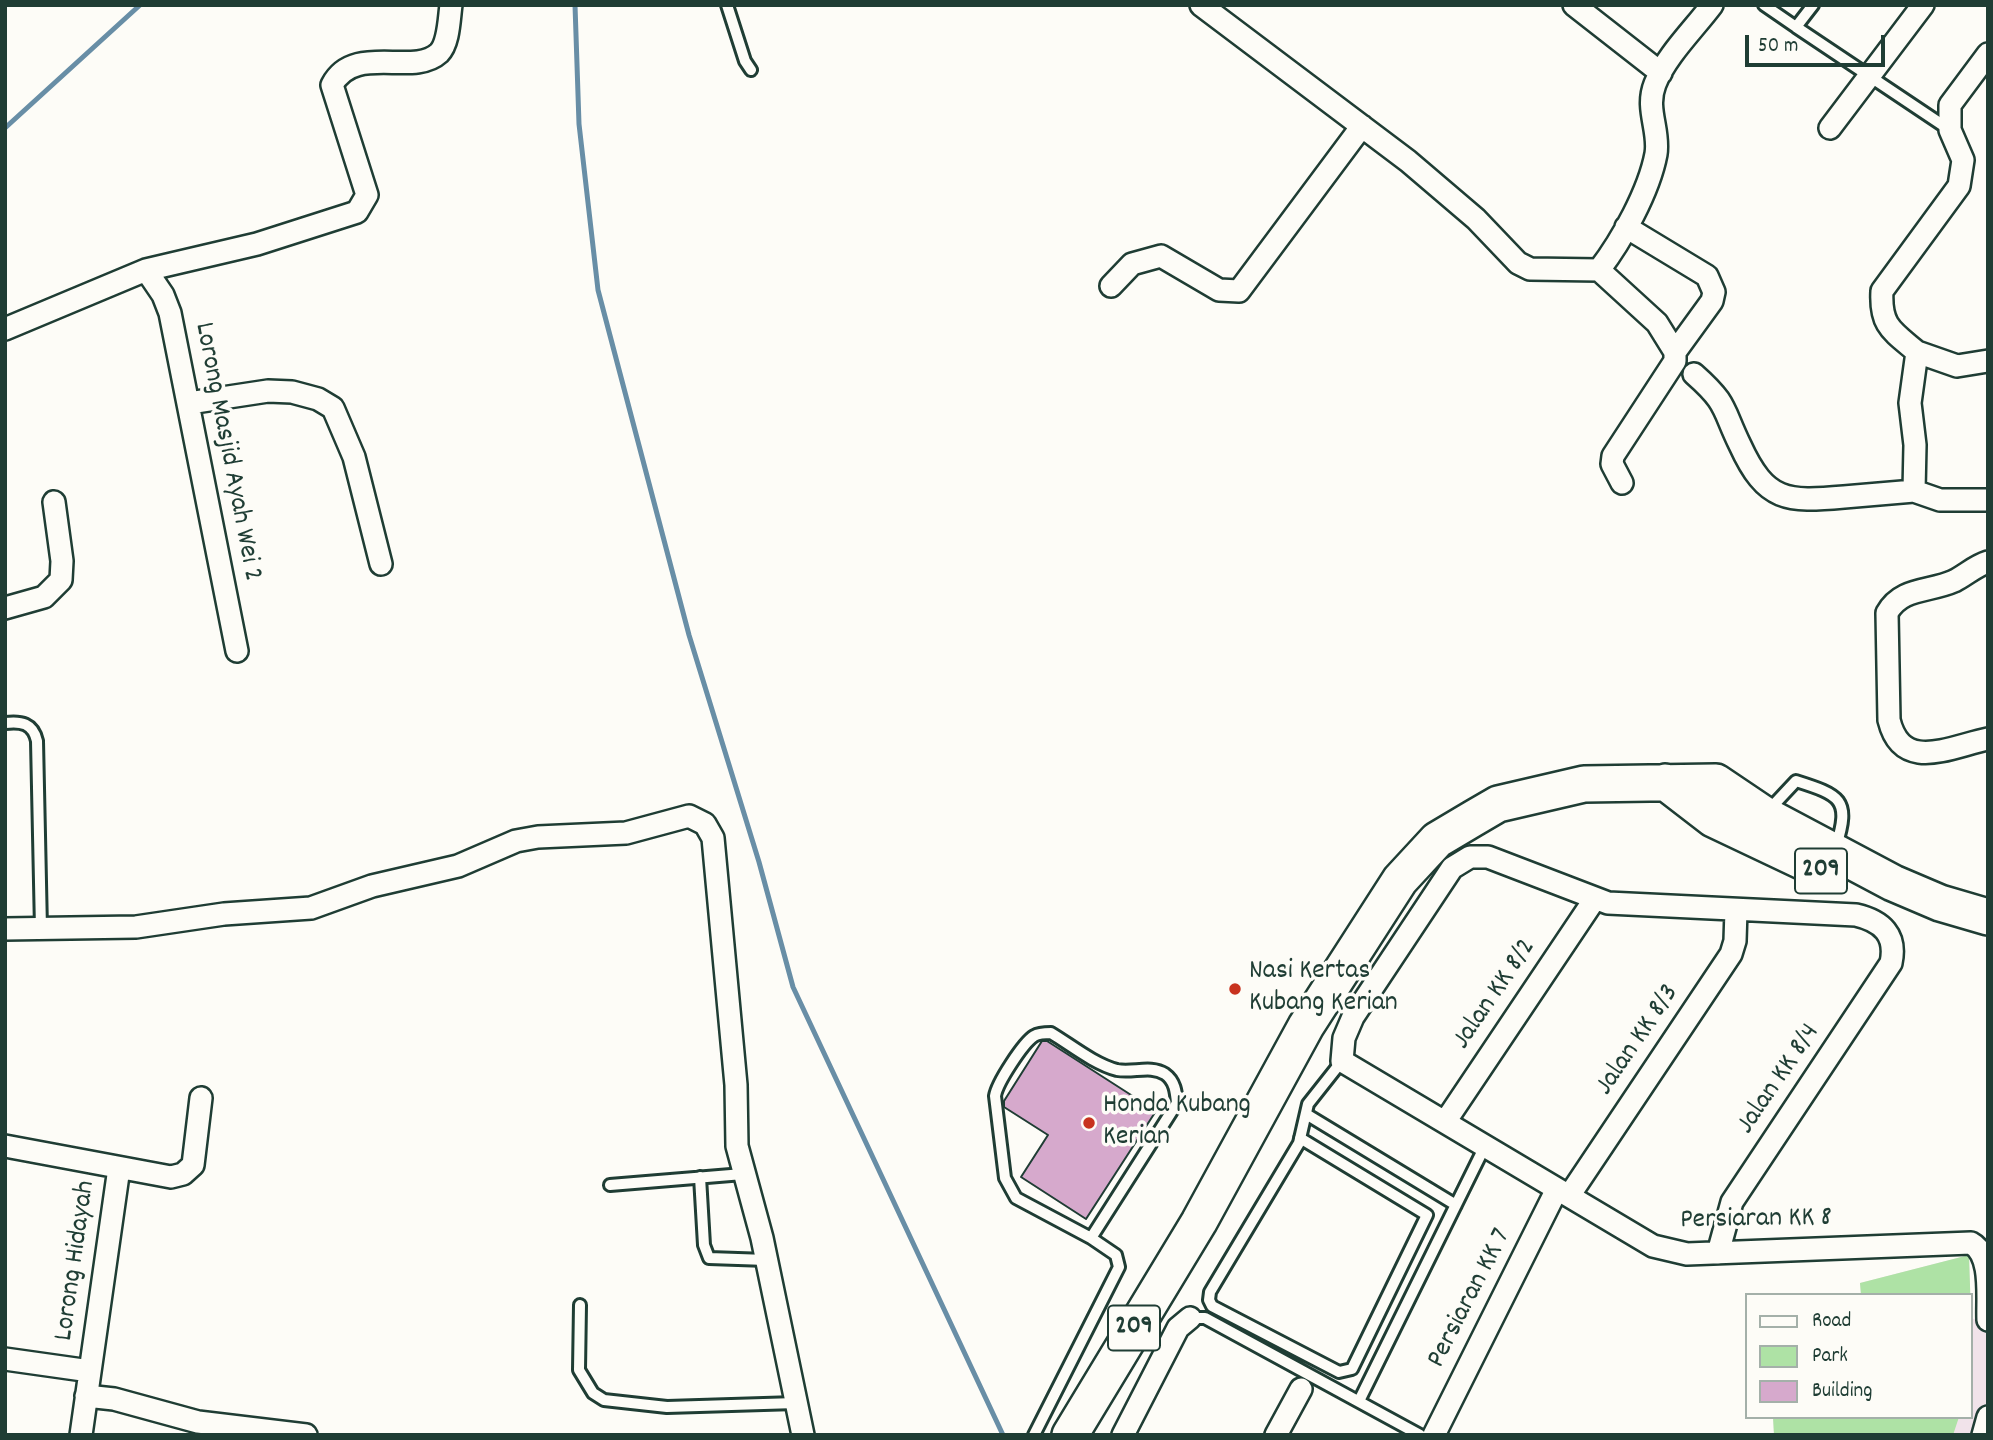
<!DOCTYPE html>
<style>
body{margin:0}
#map{position:relative;width:1993px;height:1440px;overflow:hidden;background:#fdfcf7;font-family:Dekko,sans-serif}
canvas{display:block}
.frame{position:absolute;inset:0;border:7px solid #1f3d34;pointer-events:none}
.legend{position:absolute;left:1745px;top:1293px;width:228px;height:126px;box-sizing:border-box;background:#fdfcf7;border:2px solid #a4b0a9;margin:0;padding:9px 12px;list-style:none;font-size:21px;color:#1f3d34}
.legend li{display:flex;align-items:center;gap:14px;height:35px}
.legend b{width:35px;border:2px solid #a4b0a9}
.scale{position:absolute;left:1745px;top:35px;width:140px;height:32px;box-sizing:border-box;border:4px solid #1f3d34;border-top:0;padding-left:9px;font-size:21px;line-height:24px;white-space:nowrap;color:#1f3d34;-webkit-text-stroke:5px #fdfcf7;paint-order:stroke}
</style>
<div id="map">
<canvas width="1993" height="1440"></canvas>
<div class="frame"></div>
<ul class="legend">
<li><b style="height:9px;background:#fdfcf7"></b>Road</li>
<li><b style="height:19px;background:#aee2a5"></b>Park</li>
<li><b style="height:19px;background:#d6a9cc"></b>Building</li>
</ul>
<div class="scale">50 m</div>
</div>
<script>
const g = document.querySelector('canvas').getContext('2d');
g.lineJoin = 'round';
function paint(path, color) { g.fillStyle = color; g.fill(path, 'evenodd'); }
function trace(path, color, width, dash) { g.strokeStyle = color; g.lineWidth = width; g.lineCap = dash ? 'butt' : 'round'; g.setLineDash(dash || []); g.stroke(path); }
function drawText(font, color, halo, rows, align = 'center') {
  g.font = font + ' Dekko,sans-serif'; g.lineWidth = 7; g.setLineDash([]); g.textBaseline = 'middle'; g.strokeStyle = halo; g.fillStyle = color; for (const [text, x, y, turn = 0] of rows) {
    g.save(); g.translate(x, y); g.rotate((+turn || 0) * Math.PI / 180); g.textAlign = isNaN(turn) ? turn : align; if (halo) g.strokeText(text, 0, 0); g.fillText(text, 0, 0); g.restore();
  }
}
paint(new Path2D(`
 M1969,1255l2,64 17,-1v117h-214l-1,-18h197v-122h-109l-1,-12z`), '#f1e3ea');
paint(new Path2D(`
 M1969,1255l4,122 -3,8v-90h-109l-1,-12z
 M1773,1417h186l-6,18h-179z`), '#aee2a5');
trace(new Path2D(`
 M575,5l4,119 19,166 91,345 70,227 34,125 210,448
 M5,128l135,-123`), '#688ea6', 5);
const building = new Path2D(`
 M1042,1041h5l109,70 -70,108 -65,-42 27,-42 -44,-28v-6z`);
paint(building, '#d6a9cc');
trace(building, '#1f3d34', 2);
const service = new Path2D(`
 M727,5l18,56 6,9
 M1764,5l32,22 17,-22
 M1796,27l154,103
 M5,723c16,-2 28,0 32,18l4,188
 M1767,812l29,-31c44,14 55,18 40,65
 M1306,1114l150,91
 M1300,1138l127,77 -75,154 -13,3 -127,-66 -3,-6 1,-8 89,-149 9,-39 34,-43
 M700,1177l4,68 5,13 58,2
 M610,1185l133,-11
 M580,1305l-1,65 14,23 11,7 63,7 129,-4
 M1190,1318h15l215,117
 M1359,1401l126,-255
 M1034,1435l85,-168 -3,-12 -25,-17 -75,-40 -11,-20 -10,-82c2,-13 28,-53 39,-60 5,-3 11,-3 17,-3 20,12 43,31 66,37 16,3 34,-5 48,4 10,7 11,18 12,29l-86,135`);
const minor = new Path2D(`
 M1201,5l207,156 68,58 42,44 12,6 69,1 58,53 18,29
 M1574,5l87,68
 M1988,54l-38,51v25l13,30 -4,26 -77,105c-2,35 10,40 35,61l-7,51 5,42 -1,46 26,9h48
 M1830,128l93,-123
 M146,270l17,25 7,18 67,338
 M1599,270c23,-30 50,-79 57,-116 4,-24 -11,-45 -1,-70 11,-28 39,-55 57,-79
 M1111,286l21,-22 29,-8 58,34 20,1 123,-165
 M5,329l141,-59 111,-26 100,-32 10,-17 -35,-110c22,-42 81,-8 107,-32 10,-10 10,-34 12,-48
 M1917,352l40,14 31,-5
 M1694,374c34,30 28,34 46,71 26,57 47,57 104,52 23,-2 46,-4 70,-6
 M189,403l79,-12 24,1 26,7 15,9 21,49 27,107
 M1622,483l-10,-19 1,-8 62,-95v-9l37,-51 2,-9 -7,-16 -81,-49
 M1988,562c-13,4 -22,13 -34,19 -24,11 -53,6 -67,32l2,107c13,53 60,27 99,19
 M5,608l39,-11 17,-17 1,-19 -8,-59
 M5,929l131,-2 88,-13 87,-6 61,-22 86,-20 58,-25 22,-4 88,-4 63,-17 16,8 8,14 23,247 1,61 25,92 41,197
 M1445,1122l149,-222
 M5,1146l166,31 12,-3 10,-9 8,-67
 M1569,1196l162,-242 4,-13 1,-31
 M1718,1253l14,-51 159,-239c6,-28 -9,-42 -35,-48l-248,-12 -120,-46h-18l-18,11 -99,149 -9,21 -2,23 311,185 34,8 284,-11c22,12 16,55 17,77
 M5,1359l85,12
 M86,1396l28,3 84,23 108,13
 M81,1435l38,-267
 M1123,1435l55,-107 12,-10
 M1276,1435l25,-46
 M1434,1435l123,-246
 M1983,1435l5,-18`);
const primary = new Path2D(`
 M1665,782l48,37 116,55
 M1070,1435l129,-213 107,-196 94,-146 37,-40 37,-22 24,-14 86,-20 132,-2 49,33 128,68 47,20 48,14`);
trace(service, '#1f3d34', 16);
trace(minor, '#1f3d34', 26);
trace(primary, '#1f3d34', 40);
trace(service, '#fdfcf7', 10);
trace(minor, '#fdfcf7', 21);
trace(primary, '#fdfcf7', 35);
for (const [x, y, r, color] of [
 [1235,989,7,"#c8321e"],
 [1089,1123,7,"#c8321e"]
]) { const dot = new Path2D(); dot.arc(x, y, r, 0, 2 * Math.PI); g.fillStyle = color; g.fill(dot); trace(dot, '#fdfcf7', 2.5); }
for (const [x, y, w] of [
 [1821,871,52],
 [1134,1328,52]
]) { const box = new Path2D(); box.roundRect(x - w / 2, y - 22.5, w, 45, 5); g.fillStyle = '#fdfcf7'; g.fill(box); trace(box, '#1f3d34', 2); }
drawText('bold 26px', '#1f3d34', null, [
 ["209",1821,871],
 ["209",1134,1328]
]);
drawText('28px', '#1f3d34', '#fdfcf7', [
 ["Lorong Masjid Ayah Wei 2",226,452,79],
 ["Jalan KK 8/2",1496,995,-56],
 ["Jalan KK 8/3",1639,1041,-56],
 ["Jalan KK 8/4",1780,1080,-56],
 ["Persiaran KK 8",1756,1221,-1],
 ["Lorong Hidayah",77,1261,-82],
 ["Persiaran KK 7",1471,1299,-63]
]);
drawText('28px', '#1f3d34', '#fdfcf7', [
 ["Nasi Kertas",1249,973],
 ["Kubang Kerian",1249,1005],
 ["Honda Kubang",1103,1107],
 ["Kerian",1103,1139]
], 'left');
</script>
